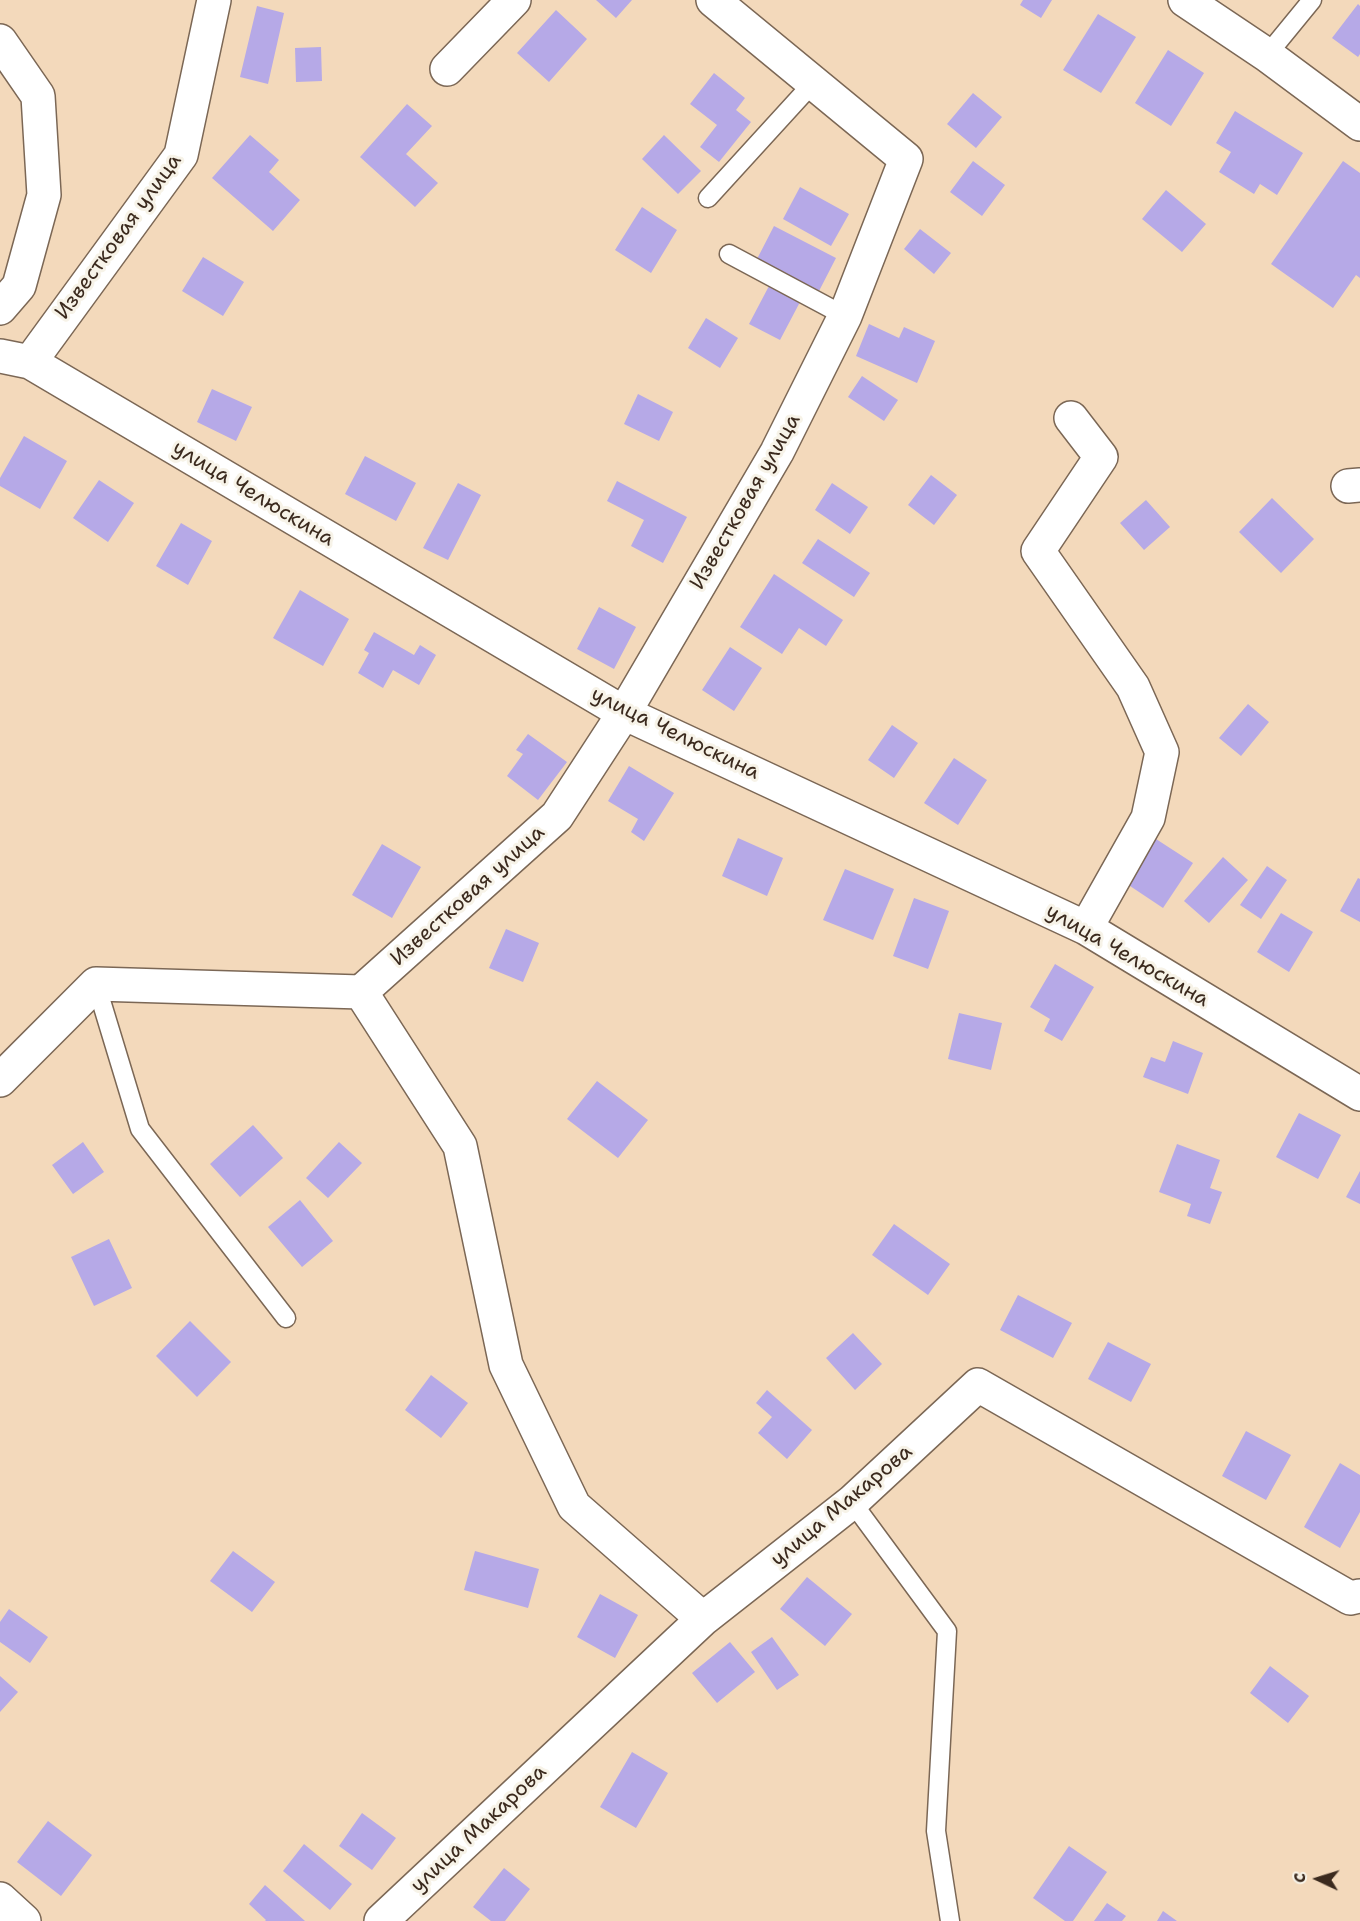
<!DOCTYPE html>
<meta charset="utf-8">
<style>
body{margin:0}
#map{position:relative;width:1360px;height:1921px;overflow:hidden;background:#f3d9bb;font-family:"Shantell Sans",sans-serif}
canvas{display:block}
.north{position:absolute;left:1288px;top:1849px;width:60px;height:60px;-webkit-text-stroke:4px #f7f3e8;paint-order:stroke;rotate:274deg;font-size:16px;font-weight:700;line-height:24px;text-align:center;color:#3b2a1e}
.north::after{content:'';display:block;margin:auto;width:21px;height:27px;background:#3b2a1e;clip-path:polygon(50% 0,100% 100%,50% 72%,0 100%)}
</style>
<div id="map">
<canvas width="1360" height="1921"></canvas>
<div class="north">С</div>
</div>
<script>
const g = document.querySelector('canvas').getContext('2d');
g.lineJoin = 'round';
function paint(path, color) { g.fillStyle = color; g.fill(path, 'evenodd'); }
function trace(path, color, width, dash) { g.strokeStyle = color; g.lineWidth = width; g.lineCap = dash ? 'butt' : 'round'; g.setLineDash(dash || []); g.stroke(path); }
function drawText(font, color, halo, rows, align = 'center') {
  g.font = font + ' "Shantell Sans",sans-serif'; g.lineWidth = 6; g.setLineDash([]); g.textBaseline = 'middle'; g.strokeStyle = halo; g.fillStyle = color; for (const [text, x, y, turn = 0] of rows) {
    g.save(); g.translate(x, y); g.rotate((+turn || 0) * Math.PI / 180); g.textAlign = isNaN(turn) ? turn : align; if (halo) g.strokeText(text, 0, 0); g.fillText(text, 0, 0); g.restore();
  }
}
paint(new Path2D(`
 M596,0h36l-16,18z
 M1023,0h29l-11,18 -21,-13z
 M1358,4l2,2v48l-2,3 -26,-19z
 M257,6l27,7 -16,71 -28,-7z
 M556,10l31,29 -38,43 -32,-29z
 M1098,14l38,23 -35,56 -38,-23z
 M321,47l1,34 -26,1 -1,-34z
 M1168,50l36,23 -33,53 -36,-23z
 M714,73l31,25 -9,12 15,12 -32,40 -19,-15 17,-22 -27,-21z
 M973,93l29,24 -26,31 -29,-24z
 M407,104l25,22 -26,28 32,29 -23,24 -55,-50z
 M1235,111l68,42 -26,42 -17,-11 -6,10 -35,-22 12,-20 -15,-9z
 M250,135l29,25 -10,12 31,28 -27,31 -61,-53z
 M664,135l37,36 -23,23 -36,-35z
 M973,161l32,24 -23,31 -32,-24z
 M1343,161l17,12v105l-4,-3 -23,33 -62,-44z
 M800,187l49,27 -18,32 -48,-27z
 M1166,190l40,34 -24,28 -40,-33z
 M642,207l35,23 -26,43 -36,-23z
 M774,226l62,32 -17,33 -62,-32z
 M920,229l31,24 -17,21 -30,-25z
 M203,257l41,25 -21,34 -41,-25z
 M769,286l31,16 -20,38 -31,-16z
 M706,318l32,20 -18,30 -32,-20z
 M869,324l30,14 5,-11 31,14 -18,42 -61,-27z
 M862,376l36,24 -14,21 -36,-24z
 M212,389l40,18 -16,34 -39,-19z
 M638,394l35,18 -14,29 -35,-17z
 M24,436l43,25 -27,48 -40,-23v-8z
 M365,456l51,27 -20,38 -51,-27z
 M931,475l26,20 -23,30 -26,-20z
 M99,480l35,23 -26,39 -35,-24z
 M617,481l70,36 -24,46 -32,-17 13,-26 -37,-19z
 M458,483l23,12 -33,65 -25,-12z
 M832,483l36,24 -18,27 -35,-24z
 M1272,498l42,41 -33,34 -42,-41z
 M1146,500l24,27 -26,23 -24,-27z
 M181,523l31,18 -24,44 -32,-19z
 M818,539l52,34 -16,24 -52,-34z
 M774,574l69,46 -17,26 -27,-18 -17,26 -42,-27z
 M300,590l49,29 -26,47 -50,-28z
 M599,607l37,20 -22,42 -37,-20z
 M374,632l40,23 6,-10 16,10 -17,30 -26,-15 -10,18 -25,-15 11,-20 -5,-3z
 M730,647l32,21 -28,43 -32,-21z
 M1248,704l21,18 -28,34 -22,-18z
 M892,725l26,18 -24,35 -26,-18z
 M528,734l39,28 -29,38 -31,-24 16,-22 -7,-4z
 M954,758l33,22 -29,45 -34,-22z
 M629,766l45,27 -30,48 -13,-9 7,-13 -30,-18z
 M738,838l45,20 -16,38 -45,-20z
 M1156,839l37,24 -30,45 -36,-24z
 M382,844l39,23 -29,51 -40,-23z
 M1223,857l25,23 -39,43 -25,-22z
 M1267,866l20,14 -26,39 -21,-14z
 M845,869l49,20 -21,51 -50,-20z
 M1358,878l2,1v43l-20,-11z
 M914,898l35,13 -21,58 -35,-13z
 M1281,913l32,19 -24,40 -32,-20z
 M506,929l33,14 -16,39 -34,-14z
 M1055,964l39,23 -32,54 -18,-10 6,-12 -20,-12z
 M959,1013l43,10 -11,47 -43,-11z
 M1173,1041l30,12 -15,41 -45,-17 8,-20 14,5z
 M597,1081l51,39 -30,38 -51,-39z
 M1299,1113l42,22 -23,44 -42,-22z
 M253,1125l30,33 -43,39 -30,-33z
 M83,1142l21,30 -31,22 -21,-29z
 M339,1142l23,21 -34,35 -22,-20z
 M1177,1144l43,16 -10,28 12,4 -12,32 -23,-8 4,-12 -32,-12z
 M1360,1171v33l-14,-7z
 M300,1200l33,41 -31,26 -34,-40z
 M894,1224l56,40 -22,31 -56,-40z
 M109,1239l23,49 -38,18 -23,-49z
 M1018,1295l54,28 -19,35 -53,-28z
 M190,1321l41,41 -34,35 -41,-41z
 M853,1333l29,31 -27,26 -29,-32z
 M1108,1342l43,22 -20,38 -43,-23z
 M431,1375l37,28 -27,35 -36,-28z
 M767,1390l45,40 -25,29 -29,-26 14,-16 -16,-14z
 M1246,1431l45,24 -25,45 -44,-24z
 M1340,1463l20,12v37l-20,36 -36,-21z
 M233,1551l42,31 -23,30 -42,-31z
 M475,1551l64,18 -11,39 -64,-18z
 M807,1577l45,37 -27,32 -45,-37z
 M600,1594l38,21 -23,43 -38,-21z
 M9,1609l39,28 -18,26 -30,-21v-20z
 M772,1637l27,38 -22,15 -26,-38z
 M730,1642l25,30 -38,31 -25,-30z
 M1270,1666l39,30 -21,27 -38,-30z
 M0,1676l18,16 -18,20z
 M632,1752l36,21 -32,55 -36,-21z
 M362,1813l34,25 -24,32 -33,-24z
 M48,1821l44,34 -31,41 -44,-34z
 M304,1844l48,40 -22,26 -47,-39z
 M1069,1846l38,26 -34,49h-8l-32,-23z
 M504,1868l26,21 -25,32h-14l-18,-14z
 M265,1885l40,36h-40l1,-1 -17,-16z
 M1107,1903l19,13 -4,5h-28z
 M1163,1911l14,10h-20z`), '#b6a9e7');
const lane = new Path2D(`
 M1267,55l45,-55
 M708,198l105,-115
 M729,254l116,62
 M96,984l44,145 146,189
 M852,1502l95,129 -11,200 14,90`);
const street = new Path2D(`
 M1185,0l82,55 93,69
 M0,41l38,55 6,99 -25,91 -19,22
 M447,69l67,-69
 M0,356l30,6 594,351 462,215 274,166
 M30,362l151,-207 33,-155
 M1071,418l30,39 -63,94 95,136 29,65 -14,66 -62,110
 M1348,486l12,-1
 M361,992l196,-176 67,-103 153,-261 68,-136 61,-157 -193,-159
 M0,1080l96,-96 265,8 99,154 46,219 68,141 129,113
 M0,1899l24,22
 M381,1921l322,-302 149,-117 126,-117 372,213 10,-2`);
trace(lane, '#7b6755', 21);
trace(street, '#7b6755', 36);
trace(lane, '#fff', 18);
trace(street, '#fff', 33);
drawText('21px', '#3b2a1e', '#f7f3e8', [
 ["Известковая улица",119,237,-54],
 ["улица Челюскина",253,494,31],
 ["Известковая улица",746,502,-60],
 ["улица Челюскина",675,734,26],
 ["Известковая улица",468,896,-42],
 ["улица Челюскина",1127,956,30],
 ["улица Макарова",842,1506,-40],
 ["улица Макарова",479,1829,-43]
]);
</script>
